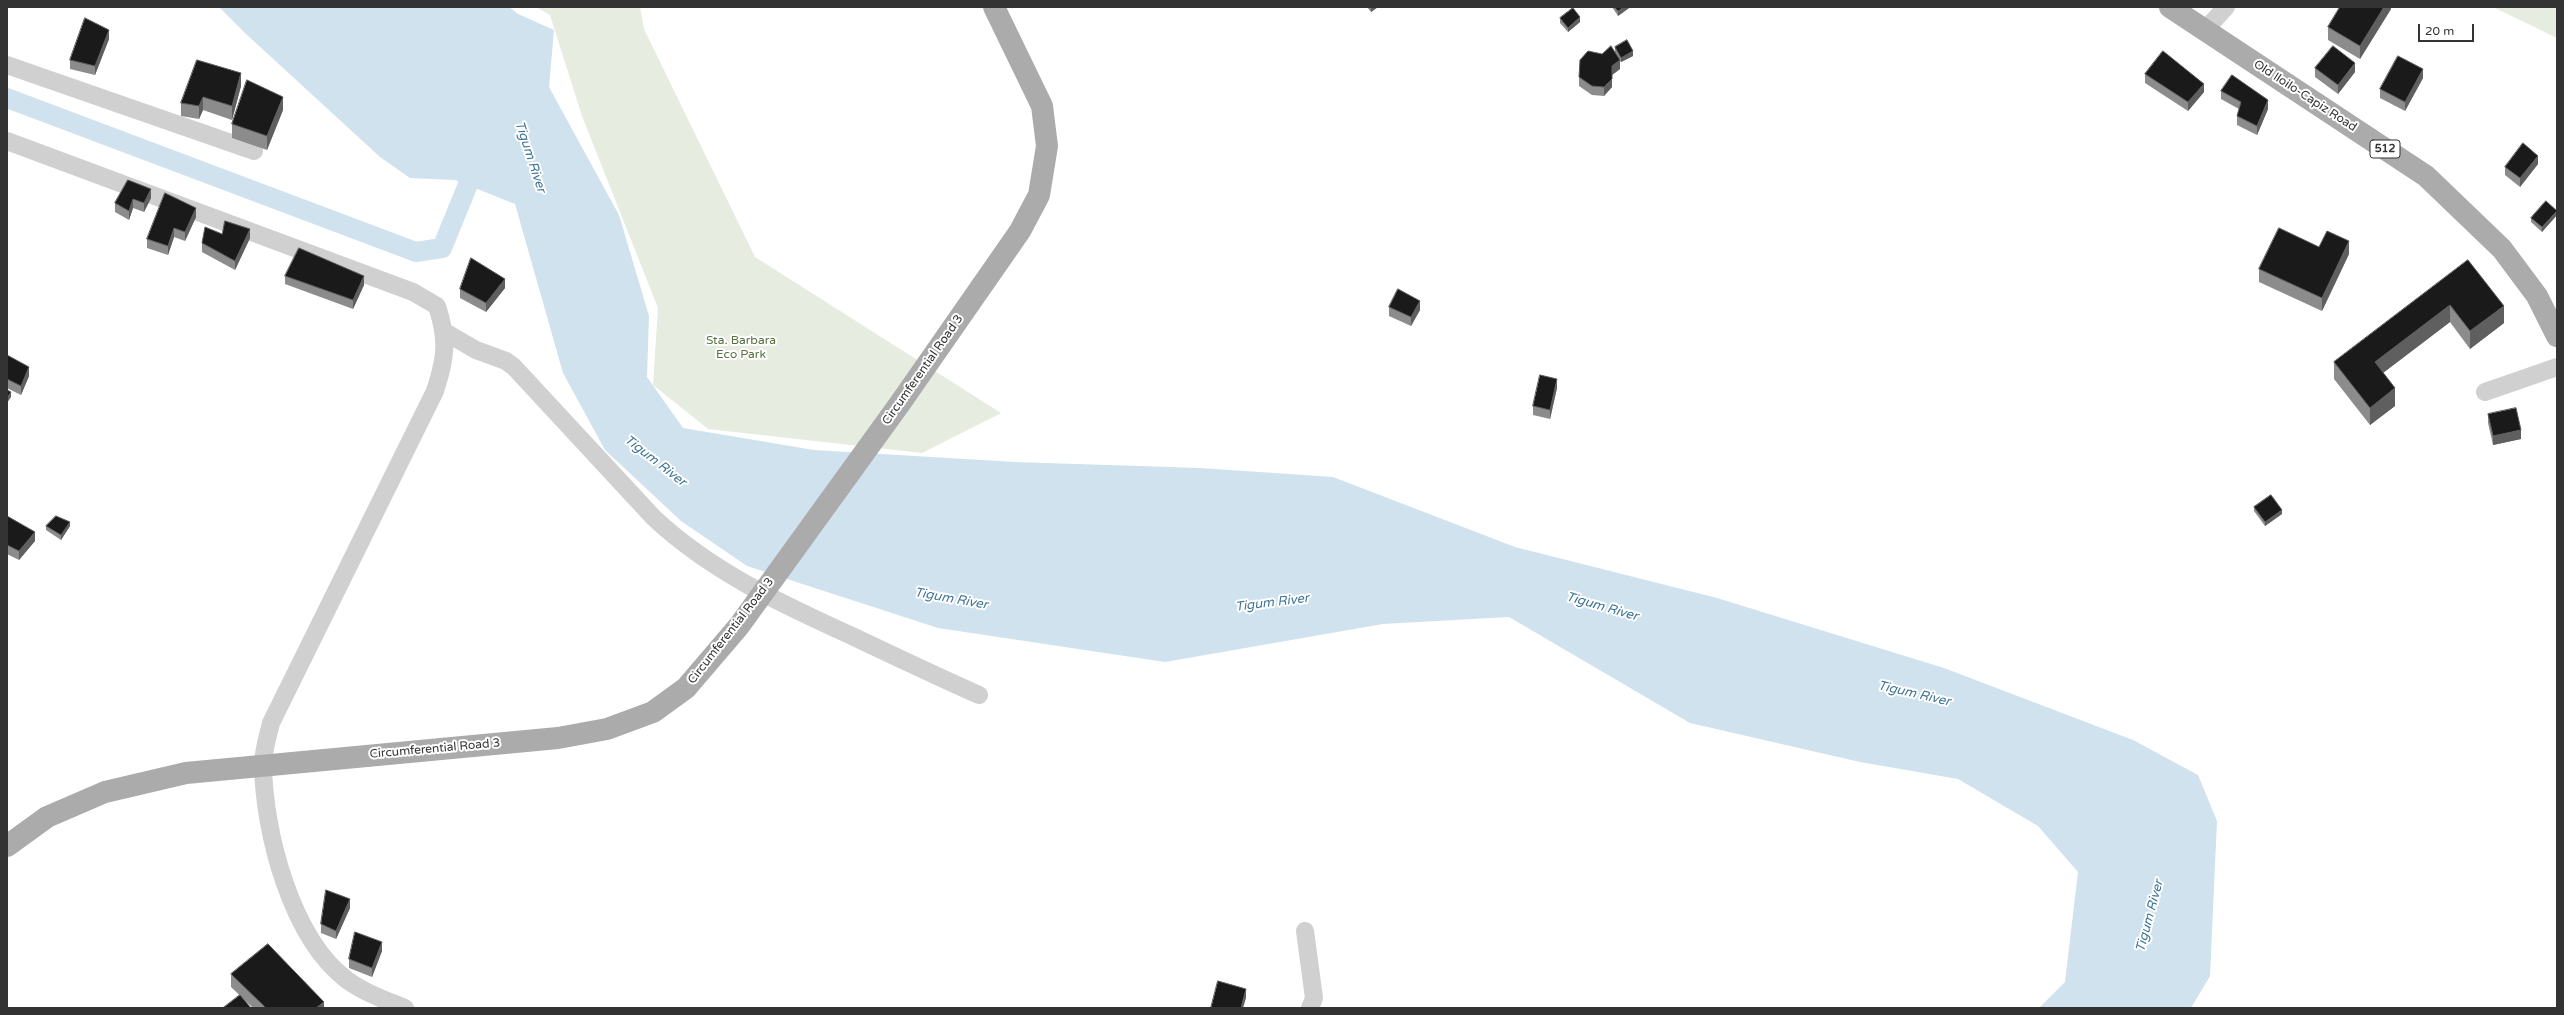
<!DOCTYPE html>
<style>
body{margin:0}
#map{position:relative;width:2564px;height:1015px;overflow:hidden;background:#fff;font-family:"Varela Round",sans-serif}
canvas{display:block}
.frame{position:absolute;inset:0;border:8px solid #333;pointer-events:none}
.scale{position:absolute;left:2418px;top:24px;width:56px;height:18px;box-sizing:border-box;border:2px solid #333;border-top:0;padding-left:5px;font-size:12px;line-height:14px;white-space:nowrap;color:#333;-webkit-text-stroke:3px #fff;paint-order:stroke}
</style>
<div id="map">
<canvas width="2564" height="1015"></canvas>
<div class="frame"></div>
<div class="scale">20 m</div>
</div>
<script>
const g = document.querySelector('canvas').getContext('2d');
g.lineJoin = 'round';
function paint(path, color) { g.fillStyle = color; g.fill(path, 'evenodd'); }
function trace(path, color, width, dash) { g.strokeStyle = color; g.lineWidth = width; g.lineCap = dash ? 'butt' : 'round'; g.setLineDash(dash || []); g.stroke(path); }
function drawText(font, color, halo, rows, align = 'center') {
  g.font = font + ' "Varela Round",sans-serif'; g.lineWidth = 4; g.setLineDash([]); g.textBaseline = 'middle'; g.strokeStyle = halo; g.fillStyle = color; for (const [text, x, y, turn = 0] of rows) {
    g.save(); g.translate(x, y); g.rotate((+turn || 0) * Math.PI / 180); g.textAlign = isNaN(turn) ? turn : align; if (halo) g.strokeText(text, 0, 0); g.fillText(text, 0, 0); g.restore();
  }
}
paint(new Path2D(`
 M536,7h104l4,22 111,228 246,156 -79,40 -214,-24 -55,-44 5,-77 -76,-192 -32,-101z
 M2493,7h64v31z`), '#e6ecdf');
paint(new Path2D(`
 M219,7h290l9,7 36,16 -5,57 70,128 30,101 -2,61 36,51 131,22 201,12 185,6 133,9 182,70 202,51 227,70 189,72 65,35 19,46 -7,155 -19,32h-152l26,-26 13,-110 -40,-46 -80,-47 -98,-17 -170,-39 -181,-106 -126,7 -218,38 -227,-34 -191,-62 -66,-45 -76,-71 -42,-77 -48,-169 -60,-24 -45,-2 -30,-21 -135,-124z`), '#cfe2ee');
trace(new Path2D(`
 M7,98l409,154 26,-4 36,-88`), '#cfe2ee', 20);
trace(new Path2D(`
 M2205,30l21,-23
 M7,65l247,86
 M7,141l406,151 24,14c11,34 9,52 -2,85l-164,332c-3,13 -8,28 -8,42 1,67 28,173 84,215 18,13 38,20 58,28
 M445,332l31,18 30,11 8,6 140,151c58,54 126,85 198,118 42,20 84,40 127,59
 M2485,392l72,-25
 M1305,931l9,67 -4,10`), '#d0d0d0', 18);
trace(new Path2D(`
 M2170,7l256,169 76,73 35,47 20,40
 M7,846l40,-29 58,-25 81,-19 372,-35 49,-9 46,-17 33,-24 53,-62 162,-224 119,-171 19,-36 8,-49 -5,-40 -48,-99`), '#ababab', 22);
paint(new Path2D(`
 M1367,7h11l-7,5z
 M1612,7h17v1l-11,8z
 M2391,7v2l-31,50 -32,-19v-13z
 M1560,18l20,4 -12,10 -8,-9z
 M109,39l-14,36 -25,-6v-9z
 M1615,47l18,9 -12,6 -1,-1v8l-8,6v12l-8,9 -12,-1 -13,-9v-9l23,-23 13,-3z
 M2315,68l40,4 -17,22 -23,-17z
 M2145,74l59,18 -16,19 -43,-28z
 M2423,78l-18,33 -25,-13v-9z
 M241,86l-9,34 -29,-10 -4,9 -18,-3v-13z
 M2221,91l47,18 -11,26 -20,-10v-9l2,-7 -18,-10z
 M283,110l-16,40 -35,-12v-14z
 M2538,164l-18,23 -15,-12v-8z
 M128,180l23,18 -7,14 -11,-4 -4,12 -14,-8v-9z
 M2557,215l-15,17 -11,-10v-4z
 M196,217l-11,24 -11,-4 -6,18 -21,-7v-9z
 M222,234l28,4 -15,32 -33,-18v-9z
 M2349,254l-27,57 -63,-29v-13z
 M2468,260l36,63 -34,26 -20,-27 -67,51 12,33 -25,19 -36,-46v-17z
 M285,276l79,9 -11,24 -68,-25z
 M505,288l-19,24 -26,-14v-9z
 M1389,307l31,3 -9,16 -22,-10z
 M7,355l22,21 -8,19 -14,-7z
 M1557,388l-7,31 -17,-4v-9z
 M2488,414l33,25 -28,6 -5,-22z
 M2254,507l28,7 -17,12 -11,-15z
 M7,516l28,25 -16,19 -12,-6z
 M46,526h24l-9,14 -15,-10z
 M350,908l-14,31 -15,-6v-9z
 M382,951l-10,26 -23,-9v-9z
 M231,974l93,34h-71l-22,-21z`), '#8c8c8c');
paint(new Path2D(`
 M1371,7h7l-7,5z
 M1624,7h5v1l-11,8v-5z
 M2384,7h7v2l-31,50v-13z
 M1580,17v5l-12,10v-4z
 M109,30v9l-14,36v-9z
 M1633,51v5l-12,6v-4z
 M1620,60v9l-8,6v-9z
 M2355,63v9l-17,22v-9z
 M2423,69v9l-18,33v-9z
 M241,73v13l-9,34v-14z
 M1612,79v8l-8,9v-9z
 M2204,84v8l-16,19v-9z
 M203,97v13l-4,9v-13z
 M283,97v13l-16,40v-14z
 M2268,100v9l-11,26v-9z
 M2538,156v8l-18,23v-9z
 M151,189v9l-7,14v-9z
 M133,199v9l-4,12v-9z
 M196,208v9l-11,24v-9z
 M2557,211v4l-15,17v-5z
 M174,228v9l-6,18v-9z
 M250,229v9l-15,32v-9z
 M2349,241v13l-27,57v-13z
 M364,276v9l-11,24v-9z
 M505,279v9l-19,24v-9z
 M1420,301v9l-9,16v-9z
 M2450,305v17l-75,57v-17z
 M2504,306v17l-34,26v-18z
 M29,367v9l-8,19v-9z
 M1557,379v9l-7,31v-9z
 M2395,388v18l-25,19v-17z
 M11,392v5l-4,6v-5z
 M2521,430v9l-28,6v-9z
 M2282,510v4l-17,12v-4z
 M70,522v4l-9,14v-5z
 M35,532v9l-16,19v-9z
 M350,899v9l-14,31v-8z
 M382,942v9l-10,26v-9z
 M1246,989v9l-3,10h-2z
 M324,1002v6h-8z`), '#5f5f5f');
const building = new Path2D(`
 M1615,7h9l-6,4z
 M2340,7h44l-24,39 -32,-19z
 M1573,8l7,9 -12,11 -8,-10z
 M85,18l24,12 -14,36 -25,-6z
 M1627,40l6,11 -12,7 -6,-11z
 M1611,46l9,14 -8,6v13l-8,8 -12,-1 -13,-9 1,-17 8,-9 14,3z
 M2333,46l22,17 -17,22 -23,-17z
 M2163,51l41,33 -16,18 -43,-28z
 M2398,56l25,13 -18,33 -25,-13z
 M197,60l44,13 -9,33 -29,-9 -4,9 -18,-3z
 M2232,75l36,25 -11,26 -20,-10 4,-14 -20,-11z
 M247,80l36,17 -16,39 -35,-12z
 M2523,143l15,13 -18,22 -15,-11z
 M128,180l23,9 -7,14 -11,-4 -4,12 -14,-8z
 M165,193l31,15 -11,24 -11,-4 -6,18 -21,-7z
 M2546,201l11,10 -15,16 -11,-9z
 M225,221l25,8 -15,32 -33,-18 3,-16 17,7z
 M2279,228l40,19 8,-16 22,10 -27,57 -63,-29z
 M299,248l65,28 -11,24 -68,-24z
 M471,258l34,21 -19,24 -26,-14z
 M2468,260l36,46 -34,25 -20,-26 -75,57 20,26 -25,20 -36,-46z
 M1398,289l22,12 -9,16 -22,-10z
 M7,355l22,12 -8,19 -14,-7z
 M1540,375l17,4 -7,31 -17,-4z
 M7,390l4,2 -4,6z
 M2516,408l5,22 -28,6 -5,-22z
 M2271,495l11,15 -17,12 -11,-15z
 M7,516l28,16 -16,19 -12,-6z
 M56,516l14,6 -9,13 -15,-9z
 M326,890l24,9 -14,32 -15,-7z
 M355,932l27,10 -10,26 -23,-9z
 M268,944l56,58 -8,6h-50l-35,-34z
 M1218,981l28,8 -5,19h-30z
 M240,995l11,13h-28z`);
paint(building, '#1a1a1a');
trace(building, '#5f5f5f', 1);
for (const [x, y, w] of [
 [2385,149,30]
]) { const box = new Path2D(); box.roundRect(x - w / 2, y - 9, w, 18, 3); g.fillStyle = '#fff'; g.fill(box); trace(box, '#333', 1); }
drawText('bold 11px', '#333', null, [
 ["512",2385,149]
]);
drawText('12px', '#333', '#fff', [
 ["Old Iloilo-Capiz Road",2305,96,33],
 ["Circumferential Road 3",923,370,-55],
 ["Circumferential Road 3",731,631,-52],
 ["Circumferential Road 3",435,749,-5]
]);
drawText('12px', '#56703f', '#fff', [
 ["Sta. Barbara",741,341],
 ["Eco Park",741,355]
]);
drawText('italic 13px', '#3f7597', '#fff', [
 ["Tigum River",530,157,72],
 ["Tigum River",655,461,38],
 ["Tigum River",951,599,10],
 ["Tigum River",1272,603,-7],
 ["Tigum River",1602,607,16],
 ["Tigum River",1914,694,13],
 ["Tigum River",2150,916,-75]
]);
</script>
